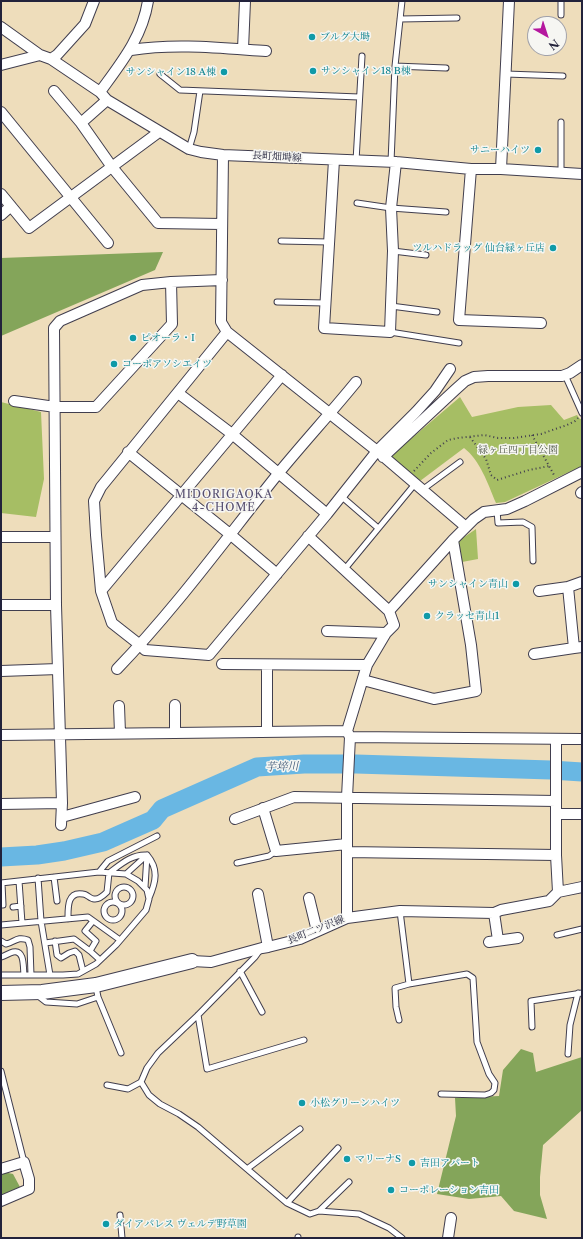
<!DOCTYPE html>
<meta charset="utf-8">
<style>
body{margin:0}
#map{position:relative;width:583px;height:1239px;overflow:hidden;background:#edb;font-family:"Libre Caslon Text",serif}
canvas{display:block}
.frame{position:absolute;inset:0;border:2px solid #22223b;pointer-events:none}
.north{position:absolute;left:527px;top:16px;width:40px;height:40px;box-sizing:border-box;background:#f6f6f2;border:1px solid #a1a1a9;border-radius:50%;rotate:141deg;font-size:11px;font-weight:700;line-height:16px;text-align:center;color:#22223b}
.north::after{content:'';display:block;margin:auto;width:14px;height:18px;background:#b5179e;clip-path:polygon(50% 0,100% 100%,50% 72%,0 100%)}
</style>
<div id="map">
<canvas width="583" height="1239"></canvas>
<div class="frame"></div>
<div class="north">N</div>
</div>
<script>
const g = document.querySelector('canvas').getContext('2d');
g.lineJoin = 'round';
function paint(path, color) { g.fillStyle = color; g.fill(path, 'evenodd'); }
function trace(path, color, width, dash) { g.strokeStyle = color; g.lineWidth = width; g.lineCap = dash ? 'butt' : 'round'; g.setLineDash(dash || []); g.stroke(path); }
function drawText(font, color, halo, rows, align = 'center') {
  g.font = font + ' "Libre Caslon Text","Noto Serif JP",serif'; g.lineWidth = 3; g.setLineDash([]); g.textBaseline = 'middle'; g.strokeStyle = halo; g.fillStyle = color; for (const [text, x, y, turn = 0] of rows) {
    g.save(); g.translate(x, y); g.rotate((+turn || 0) * Math.PI / 180); g.textAlign = isNaN(turn) ? turn : align; if (halo) g.strokeText(text, 0, 0); g.fillText(text, 0, 0); g.restore();
  }
}
paint(new Path2D(`
 M460,397l12,20 46,-10 33,-2 13,15 13,-5 3,4h2v47l-77,36 -9,1c-8,-19 -16,-43 -32,-55l-44,33 -27,-20 -1,-6z
 M1,402l40,10 3,67 -8,38 -35,-4z
 M476,529l2,30 -16,3 -5,-20z`), '#a6be64');
paint(new Path2D(`
 M163,252l-8,18 -154,66v-78z
 M521,1049l12,4 3,19 46,-15v53l-39,35 -3,32v18l7,24 -33,-8 -13,-15 -32,3 -32,-5 19,-78 -1,-18 44,-2 4,-26z
 M4,1172l9,2 7,13 -19,8v-22z`), '#84a55a');
trace(new Path2D(`
 M1,857l36,-2 27,-4 39,-9 50,-22 9,-11 95,-42 47,-3h52l195,6 31,2`), '#69b7e3', 19);
const lane = new Path2D(`
 M561,1v14
 M400,19l57,-1
 M395,66l51,2
 M160,74l20,16 179,7
 M506,74l57,2
 M561,122v50
 M189,149l5,-17 6,-41
 M356,161l6,-105
 M391,162l4,-96 7,-65
 M357,203l34,5 55,4
 M281,241l48,1
 M393,251l33,4
 M277,302l49,1
 M391,306l46,6
 M390,332l69,11
 M565,375l17,38
 M422,490l38,-28
 M341,496l37,32
 M497,510l1,13 25,-1 9,5 1,34
 M344,570l71,-86
 M237,863l32,-7 7,-5
 M99,872l9,-11 49,-25
 M126,874l21,-19
 M54,877l3,24
 M38,878l3,43 9,54
 M19,881l3,42
 M1,883l98,-11 27,2 12,7 9,9 2,9 -3,11 -30,35 -20,19 -18,10 -15,1h-62
 M115 896a9 9 0 1 1 18 0a9 9 0 1 1-18 0Z
 M145,887l2,-32
 M104 911a9 9 0 1 1 18 0a9 9 0 1 1-18 0Z
 M1,905h2l-1,-22
 M13,907l8,-1
 M400,911l9,73
 M68,919c0,-11 -1,-28 15,-25 4,0 7,5 11,5 5,1 10,-4 13,-7l2,-19c12,-9 23,-19 38,-18 12,14 9,27 2,43
 M1,925l87,-8 32,23
 M557,935l25,-6
 M1,941l5,3c9,-2 11,-8 22,-4l2,7 1,28
 M55,941l2,14 4,3 8,-5 6,-2 4,4 4,16
 M45,943l29,-4 16,12 10,9
 M90,951l6,-10 -11,-10 8,-10
 M1,957c4,-1 8,-4 12,-5 12,-3 10,16 11,23
 M240,971l22,41
 M96,987l2,10 23,56
 M37,995l9,7 31,2 21,-7
 M198,1015l9,54 97,-29
 M399,1020l-3,-13 -1,-19 14,-4 58,-10 6,4 4,64 12,32 6,9 -1,7 -3,3 -6,2 -44,-1
 M532,1027l-1,-26 51,-8
 M568,1054l2,-29 8,-32
 M1,1071l23,91
 M141,1082l8,13 11,9 19,10 19,13 89,76 23,11 9,-3 40,3 30,14 13,10
 M107,1085l21,4 13,-7 6,-14 11,-15 40,-38 57,-58 5,-7
 M247,1169l53,-40
 M287,1203l51,-55
 M319,1211l30,-29
 M120,1215l2,23
 M298,1237v1`);
const street = new Path2D(`
 M1,27l39,28
 M243,49l2,-48
 M131,50c44,-7 90,-2 135,1
 M51,59l6,-4 28,-31 9,-23
 M1,65l39,-10 11,4 49,33 7,8 82,49 12,3 22,3 173,7 75,7h30l81,5
 M54,91l27,32 31,44 46,56 64,1
 M100,92c21,-29 42,-54 48,-91
 M1,112l107,131
 M81,123l26,-23
 M223,155l-2,167 6,10 150,119 89,76
 M334,160l-10,168 66,4 3,-81 -2,-43 5,-46
 M471,169l-12,151 82,3
 M501,169l8,-168
 M1,194l28,34 130,-96
 M1,215l10,-9
 M227,332l-126,155 -7,14 2,34 5,56 11,32 28,22 5,5 64,5 118,-141 50,-63 39,-39 19,-21 15,-22
 M178,393l54,41 95,80
 M14,401l41,6h41l76,-83 -1,-42
 M128,452l103,83 46,39
 M383,457l72,-67 10,-9 9,-4 14,-1h74l8,-3 12,-8
 M581,493l1,-1
 M308,536l81,75 5,14 -8,8 -19,32 -20,66 3,6 -3,60v121
 M1,537h54
 M582,582l-14,5 6,61 8,-1
 M101,591l181,-216
 M539,591l29,-4
 M1,605h55
 M389,611l64,-71 21,-21 10,-7 23,-3 18,-8 57,-29
 M327,631l59,2
 M534,654l40,-6
 M222,664l145,1
 M267,665v67
 M117,669c58,-60 108,-129 160,-194 26,-32 53,-61 79,-93
 M1,671l57,-2
 M363,680l71,19 42,-8 -5,-46 -18,-105
 M175,705v28
 M119,706l1,27
 M1,735l346,-4
 M350,737l232,2
 M556,739v116l2,37
 M1,804l61,-1
 M263,808l13,43 71,-7
 M556,814h26
 M62,817l73,-20
 M235,819l59,-22 262,4
 M61,825l1,-22 -6,-198 -2,-277 6,-7 82,-36 29,-3 51,-2
 M347,852l209,3
 M258,894l10,53
 M309,898l8,33
 M494,913l4,27
 M489,942l29,-4
 M192,961l19,1 51,-14 6,-1 32,-8 47,-21 53,-7 94,2 7,-3 48,-9 9,-9 24,-5
 M1,1169l23,-7 5,17v10l-28,12
 M448,1238l3,-20`);
const secondary = new Path2D(`
 M1,993l41,-1 54,-7 96,-24`);
trace(lane, '#413e4e', 7);
trace(street, '#413e4e', 12);
trace(secondary, '#413e4e', 16);
trace(new Path2D(`
 M532,435l22,40
 M470,437l16,22 5,16 6,5 32,-10 20,-4
 M414,471l17,-18 17,-13 10,-2 26,-3 14,3h16l27,-4 26,-9 8,-4 3,-3`), '#413e4e', 2, [1, 3]);
trace(lane, '#fff', 5);
trace(street, '#fff', 10);
trace(secondary, '#fff', 14);
for (const [x, y, r, color] of [
 [312,37,4,"#0f9aa8"],
 [313,71,4,"#0f9aa8"],
 [224,72,4,"#0f9aa8"],
 [538,150,4,"#0f9aa8"],
 [553,248,4,"#0f9aa8"],
 [133,338,4,"#0f9aa8"],
 [114,364,4,"#0f9aa8"],
 [516,584,4,"#0f9aa8"],
 [427,616,4,"#0f9aa8"],
 [302,1103,4,"#0f9aa8"],
 [347,1159,4,"#0f9aa8"],
 [412,1163,4,"#0f9aa8"],
 [391,1190,4,"#0f9aa8"],
 [106,1224,4,"#0f9aa8"]
]) { const dot = new Path2D(); dot.arc(x, y, r, 0, 2 * Math.PI); g.fillStyle = color; g.fill(dot); trace(dot, '#f6f6f2', 1.5); }
drawText('10px', '#0d838f', '#f6f6f2', [
 ["ブルグ大塒",320,37],
 ["サンシャイン18 B棟",321,71],
 ["サンシャイン18 A棟",216,72,"right"],
 ["サニーハイツ",530,150,"right"],
 ["ツルハドラッグ 仙台緑ヶ丘店",545,248,"right"],
 ["ピオーラ・I",141,338],
 ["コーポアソシエイツ",122,364],
 ["サンシャイン青山",508,584,"right"],
 ["クラッセ青山1",435,616],
 ["小松グリーンハイツ",310,1103],
 ["マリーナS",355,1159],
 ["吉田アパート",420,1163],
 ["コーポレーション吉田",399,1190],
 ["ダイアパレス ヴェルデ野草園",114,1224]
], 'left');
drawText('10px', '#22223b', '#f6f6f2', [
 ["長町畑塒線",277,157,3],
 ["長町二ツ沢線",316,930,-22]
]);
drawText('10px', '#505949', '#f6f6f2', [
 ["緑ヶ丘四丁目公園",518,450]
]);
g.letterSpacing = '1px';
drawText('11px', '#564e70', '#f6f6f2', [
 ["MIDORIGAOKA",224,495],
 ["4-CHOME",224,508]
]);
g.letterSpacing = '0px';
drawText('italic 11px', '#3b5676', '#f6f6f2', [
 ["芋埣川",282,767,-2]
]);
</script>
